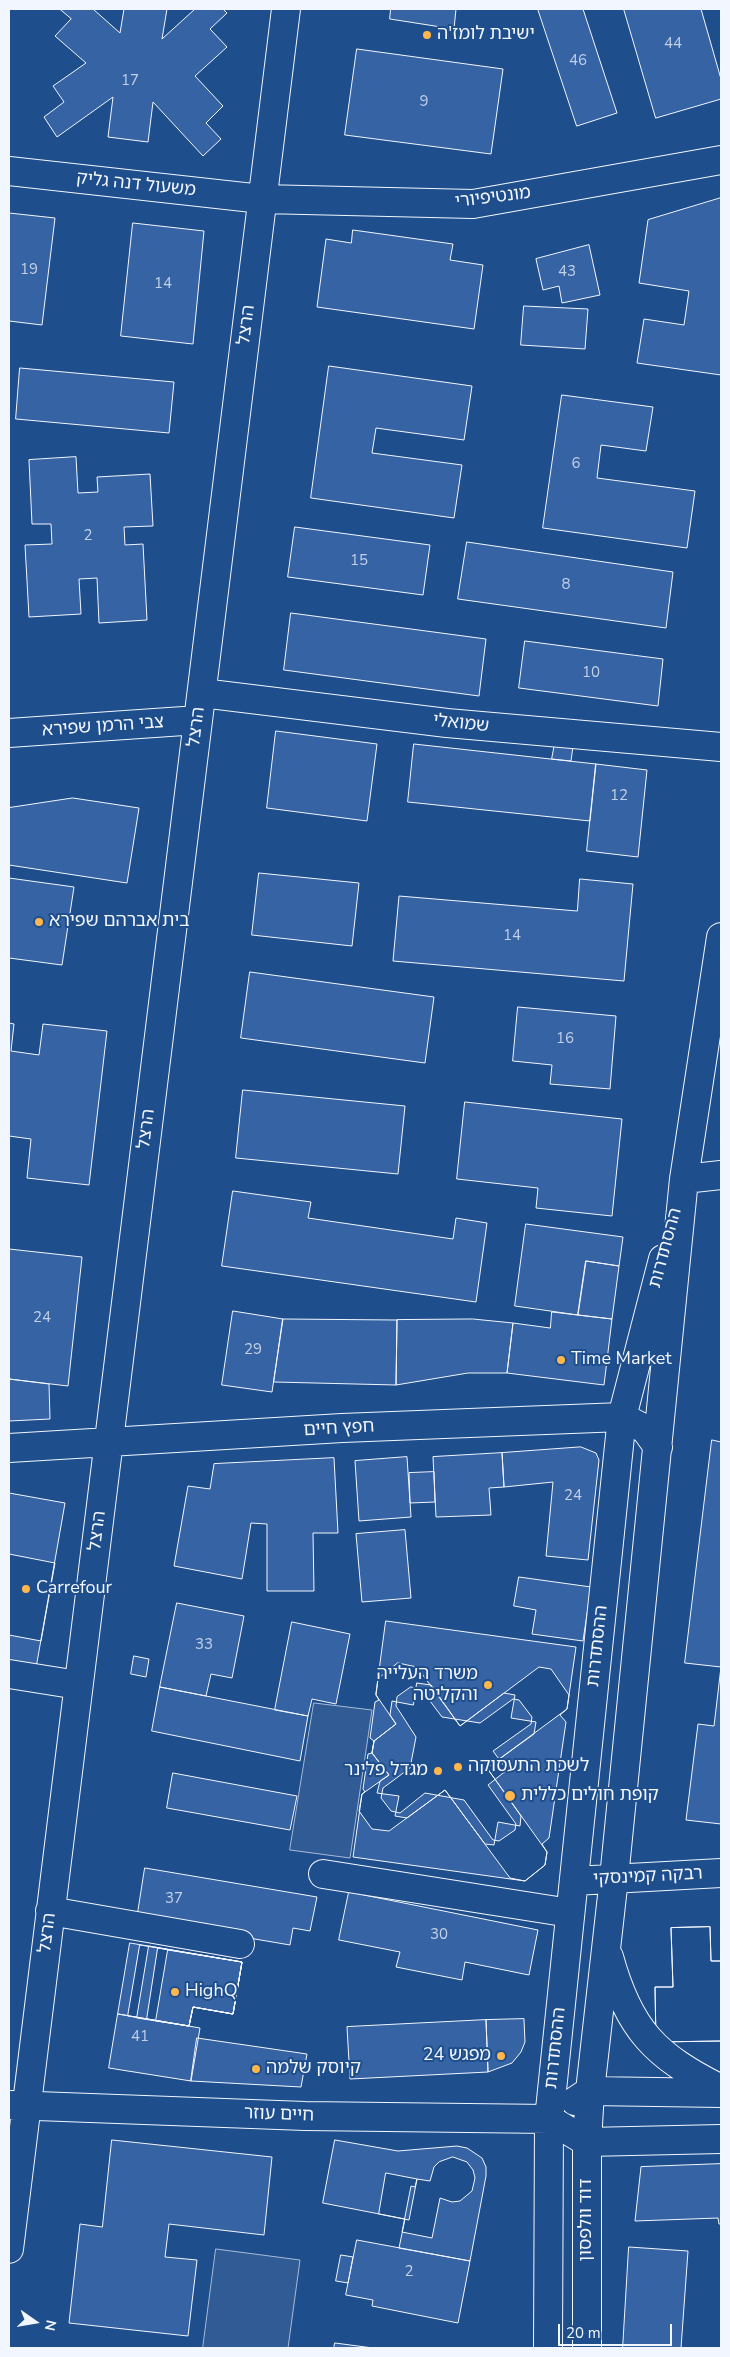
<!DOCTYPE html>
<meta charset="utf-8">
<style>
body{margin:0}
#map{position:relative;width:730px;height:2357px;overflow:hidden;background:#1f4e8c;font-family:"Nunito Sans",sans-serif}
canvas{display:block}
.frame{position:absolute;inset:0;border:10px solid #f2f6ff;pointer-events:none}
.north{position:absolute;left:10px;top:2297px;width:50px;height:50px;-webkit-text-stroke:4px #1f4e8c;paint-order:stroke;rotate:103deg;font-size:14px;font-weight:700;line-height:20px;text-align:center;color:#f2f6ff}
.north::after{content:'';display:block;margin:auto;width:18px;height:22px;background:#f2f6ff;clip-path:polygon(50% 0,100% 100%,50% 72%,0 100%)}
.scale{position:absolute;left:558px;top:2324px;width:114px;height:22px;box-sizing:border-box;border:2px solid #f2f6ff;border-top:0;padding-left:6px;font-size:15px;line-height:18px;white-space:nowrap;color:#f2f6ff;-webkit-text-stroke:4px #1f4e8c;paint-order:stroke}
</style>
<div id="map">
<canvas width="730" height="2357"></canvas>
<div class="frame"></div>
<div class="north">N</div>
<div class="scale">20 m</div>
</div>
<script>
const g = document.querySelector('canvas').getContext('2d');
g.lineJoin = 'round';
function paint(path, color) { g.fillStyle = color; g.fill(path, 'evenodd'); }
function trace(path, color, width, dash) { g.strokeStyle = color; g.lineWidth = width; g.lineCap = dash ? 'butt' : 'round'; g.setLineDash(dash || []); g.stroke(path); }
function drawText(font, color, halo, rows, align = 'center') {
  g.font = font + ' "Nunito Sans","Noto Sans Hebrew",sans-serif'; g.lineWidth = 4; g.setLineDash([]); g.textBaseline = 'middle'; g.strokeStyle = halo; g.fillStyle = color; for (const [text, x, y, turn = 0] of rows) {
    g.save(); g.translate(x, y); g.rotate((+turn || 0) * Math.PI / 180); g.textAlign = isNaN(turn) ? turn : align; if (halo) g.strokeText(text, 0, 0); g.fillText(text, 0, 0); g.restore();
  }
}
const parking = new Path2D(`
 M314,1703l58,7 -22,148 -60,-8z
 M216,2249l84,11 -12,88h-85z`);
paint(parking, '#305b95');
trace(parking, '#a8bbd7', 1);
const building = new Path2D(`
 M60,9h33l27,24 4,-24h43l-5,30 33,-30h28l4,4 -17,16 17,18 -32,29 28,30 -17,17 15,16 -18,17 -50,-54 -5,40 -40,-5 5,-40 -56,40 -13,-20 20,-15 -11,-16 33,-23 -31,-27 16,-17z
 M391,9h65l-2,20 -64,-10z
 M538,9h45l34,104 -40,13z
 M624,9h77l20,70v20l-65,19z
 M357,49l146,20 -12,85 -146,-19z
 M721,198v177l-84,-12 7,-44 40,6 5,-34 -50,-8 9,-63z
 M9,213l46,5 -13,107 -33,-4z
 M133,223l71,8 -11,113 -72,-8z
 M353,230l100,14 -3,16 33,5 -9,64 -157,-22 9,-68 25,4z
 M589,245l11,50 -38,8 -3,-17 -16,4 -7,-31z
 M524,306l64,3 -3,40 -64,-4z
 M329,366l143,20 -8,54 -88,-12 -4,25 90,12 -8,53 -143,-20z
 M20,368l154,14 -5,51 -153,-14z
 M562,395l91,12 -7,44 -45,-6 -4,33 98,13 -8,57 -144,-20z
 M76,457l2,36 20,-1 -1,-15 53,-3 3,52 -29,1 1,18 18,-1 4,76 -48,3 -2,-45 -18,1 2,35 -52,3 -4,-72 27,-1 -1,-20h-19l-3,-64z
 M295,527l135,18 -7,50 -135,-18z
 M467,542l206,30 -7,56 -208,-29z
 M291,613l195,26 -7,57 -195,-26z
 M525,641l138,18 -5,47 -139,-18z
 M276,731l101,13 -10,77 -100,-13z
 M555,743l18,3 -2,15 -19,-2z
 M414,744l182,20 -6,57 -182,-19z
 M596,764l51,6 -9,87 -51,-6z
 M73,798l66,10 -12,75 -118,-18v-57z
 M259,873l100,10 -7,63 -100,-11z
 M9,878l65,9 -12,78 -53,-7z
 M580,879l53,5 -9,97 -231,-20 6,-65 178,15z
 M250,972l184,25 -9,66 -184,-25z
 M518,1007l98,9 -6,73 -60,-5 2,-19 -39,-4z
 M9,1023l5,1 -3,27 28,4 4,-31 64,7 -18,154 -62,-7 4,-39 -22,-3z
 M243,1090l162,16 -7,68 -162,-16z
 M465,1102l157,17 -10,97 -76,-8 2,-20 -81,-9z
 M233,1191l78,11 -3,16 145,21 3,-21 31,5 -11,79 -254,-36z
 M526,1224l97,13 -4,29 -33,-5 -8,54 -63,-9z
 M9,1249l73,8 -14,129 -59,-7z
 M586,1261l33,5 -7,53 -34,-4z
 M233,1311l50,8 -11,73 -50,-7z
 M552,1312l60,7 -8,66 -97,-12 6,-50 37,5z
 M283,1319l114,1 -1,65 -122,-3z
 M473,1319l40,4 -6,50h-39l-72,12 1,-65z
 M9,1379l40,5 1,35 -41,2z
 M712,1440l9,2v382l-35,-4 12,-96 16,2 7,-59 -36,-4z
 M581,1447l15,6 3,7 -11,100 -42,-4 7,-74 -49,5 -2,-34z
 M502,1453l2,34 -15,1 2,27 -55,2 -3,-60z
 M407,1457l4,60 -52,4 -4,-60z
 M334,1458l4,75h-25l1,58h-47v-67l-16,-1 -9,56 -68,-13 14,-80 22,3 4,-25z
 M434,1472l1,30 -25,1 -1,-30z
 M9,1493l56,10 -29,165 -27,-5z
 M405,1530l6,68 -49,4 -6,-68z
 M9,1554l46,9 -14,78 -32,-6z
 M519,1577l72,10 -8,54 -51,-7 4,-24 -22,-4z
 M177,1603l67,13 -12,62 -21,-4 -5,22 -46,-9z
 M386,1621l190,26 -9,62 -7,6 6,7 -17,116 -7,6 5,8 -2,13 -20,16 -172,-24 9,-63 3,-2 -2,-3 5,-35 4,-1 2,-12 -4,-3 5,-36 4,-2 -3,-5z
 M292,1622l58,12 -14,70 -24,-5 -4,17 -33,-6z
 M134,1656l15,3 -3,18 -15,-3z
 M398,1663l19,4 43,59 79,-59 12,2 18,26 -2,14 -80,59 60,84 -2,13 -20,16 -15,-3 -65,-88 -56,41 -17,-2 -13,-18 3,-17 27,-19 -17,-22 2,-12 22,-17 -20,-29 2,-16z
 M417,1683l14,2 29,41 44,-33 11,2 -4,23 25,4 -2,12 -47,34 34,48 -1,10 -22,-4 -4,23 -9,-1 -40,-54 -38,28 -12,-2 4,-20 -22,-3 3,-12 9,-6 -17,-22 2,-12 22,-17 -6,-9 2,-14 21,4z
 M160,1687l148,29 -8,45 -148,-30z
 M411,1687l10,2 21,28 38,6 33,-24 6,1 13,17 -1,7 -38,27 14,19 -19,15 28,39 -1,6 -16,11 -6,-1 -29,-40 -39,-7 -25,20 -9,-2 -10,-13 2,-10 27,-20 6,-31 -20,-31 1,-9z
 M173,1773l124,23 -7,34 -123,-22z
 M145,1868l172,29 -7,34 -17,-3 -3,17 -153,-26z
 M349,1892l189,38 -9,45 -64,-13 -3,18 -66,-13 4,-15 -61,-12z
 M710,1927l1,34h10v80l-65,1 -1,-55h18l-2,-59z
 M710,1927l1,34h10v80l-65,1 -1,-55h18l-2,-59z
 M130,1943l112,19 -9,52 -40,-7 -4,19 -71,-12z
 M140,1945l102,17 -9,52 -40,-7 -4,19 -61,-10z
 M149,1946l93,16 -9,52 -40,-7 -4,19 -52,-8z
 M158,1948l84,14 -9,52 -40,-7 -4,19 -42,-7z
 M168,1950l74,12 -9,52 -40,-7 -4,19 -33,-5z
 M118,2014l82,14 -9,53 -82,-13z
 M524,2019l1,23 -4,10 -9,11 -24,9 -2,-52z
 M486,2020l2,52 -138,7 -3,-52z
 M197,2038l110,16 -6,33 -110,-6z
 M112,2140l160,17 -8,78 -95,-11 -4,33 32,3 -9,76 -119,-13 11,-99 22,3z
 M335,2140l63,11 59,-5 10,2 15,10 4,9v9l-16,85 -71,-13 6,-29 -82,-16z
 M453,2157l14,5 6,8 2,8 -3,13 -12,10 -8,1 -12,-4 -8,40 -30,-6 9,-46 4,1 2,-8 13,2 4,-14 5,-5z
 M721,2164v60h-2l-1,-6 -83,3 6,-54z
 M386,2173l31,6 -8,41 -30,-6z
 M357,2240l113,21 -12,62 -86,-17 1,-6 -27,-5z
 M629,2247l59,4 -7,97h-58z
 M341,2255l12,2 -5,26 -12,-2z
 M335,2343l38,5h-39z`);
paint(building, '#3563a3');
trace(building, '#f2f6ff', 1);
const minor = new Path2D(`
 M9,171l253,28 211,5 248,-44
 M202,693l245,30 274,24
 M9,733l189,-13
 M684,1179l37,-4
 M9,1448l333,-20 280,-11 23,12 13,18
 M9,1674l69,11
 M323,1874l247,39
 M574,1881l147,-8
 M50,1911l190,33
 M609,1957c20,73 46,99 112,132
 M575,2101l15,-10 131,2
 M10,2105l295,11 244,3 38,23 134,-3
 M9,2249l277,-2240
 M548,2348l1,-229 73,-702 41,-158
 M587,2348v-206l3,-51 24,-213 70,-699 37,-242`);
trace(minor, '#f2f6ff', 30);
trace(minor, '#1f4e8c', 28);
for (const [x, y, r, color] of [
 [427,35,5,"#ffb74d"],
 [39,922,5,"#ffb74d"],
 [561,1360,5,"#ffb74d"],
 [26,1589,5,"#ffb74d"],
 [488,1685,5,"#ffb74d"],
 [458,1767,5,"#ffb74d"],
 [438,1771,5,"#ffb74d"],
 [510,1796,6,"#ffb74d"],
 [175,1992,5,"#ffb74d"],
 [501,2056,5,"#ffb74d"],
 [256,2069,5,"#ffb74d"]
]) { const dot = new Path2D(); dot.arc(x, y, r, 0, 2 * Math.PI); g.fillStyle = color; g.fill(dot); trace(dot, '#1f4e8c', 2); }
drawText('15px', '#c3d1e8', null, [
 ["44",673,44],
 ["46",578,61],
 ["17",130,81],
 ["9",424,102],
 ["19",29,270],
 ["43",567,272],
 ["14",163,284],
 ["6",576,464],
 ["2",88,536],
 ["15",359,561],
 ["8",566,585],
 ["10",591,673],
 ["12",619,796],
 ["14",512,936],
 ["16",565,1039],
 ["24",42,1318],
 ["29",253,1350],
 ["24",573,1496],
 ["33",204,1645],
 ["37",174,1899],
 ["30",439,1935],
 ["41",140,2037],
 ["2",409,2272]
]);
drawText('18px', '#f2f6ff', '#1f4e8c', [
 ["ישיבת לומז'ה",437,35],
 ["בית אברהם שפירא",49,922],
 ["Time Market",571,1360],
 ["Carrefour",36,1589],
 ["משרד העלייה",478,1675,"right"],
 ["והקליטה",478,1696,"right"],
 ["לשכת התעסוקה",468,1767],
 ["מגדל פלינר",428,1771,"right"],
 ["קופת חולים כללית",521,1796],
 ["HighQ",185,1992],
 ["מפגש 24",491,2056,"right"],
 ["קיוסק שלמה",266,2069]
], 'left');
drawText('18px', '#f2f6ff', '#1f4e8c', [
 ["משעול דנה גליק",136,185,6],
 ["מונטיפיורי",493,198,-7],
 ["הרצל",247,325,-83],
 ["שמואלי",461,724,6],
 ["צבי הרמן שפירא",103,727,-4],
 ["הרצל",197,727,-83],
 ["הרצל",147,1129,-83],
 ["ההסתדרות",666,1248,-75],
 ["חפץ חיים",339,1429,-3],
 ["הרצל",98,1531,-83],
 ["ההסתדרות",598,1646,-84],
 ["רבקה קמינסקי",648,1877,-3],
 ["הרצל",48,1933,-83],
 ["ההסתדרות",556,2048,-84],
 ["חיים עוזר",279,2115,2],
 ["דוד וולפסון",587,2220,-90]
]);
</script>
